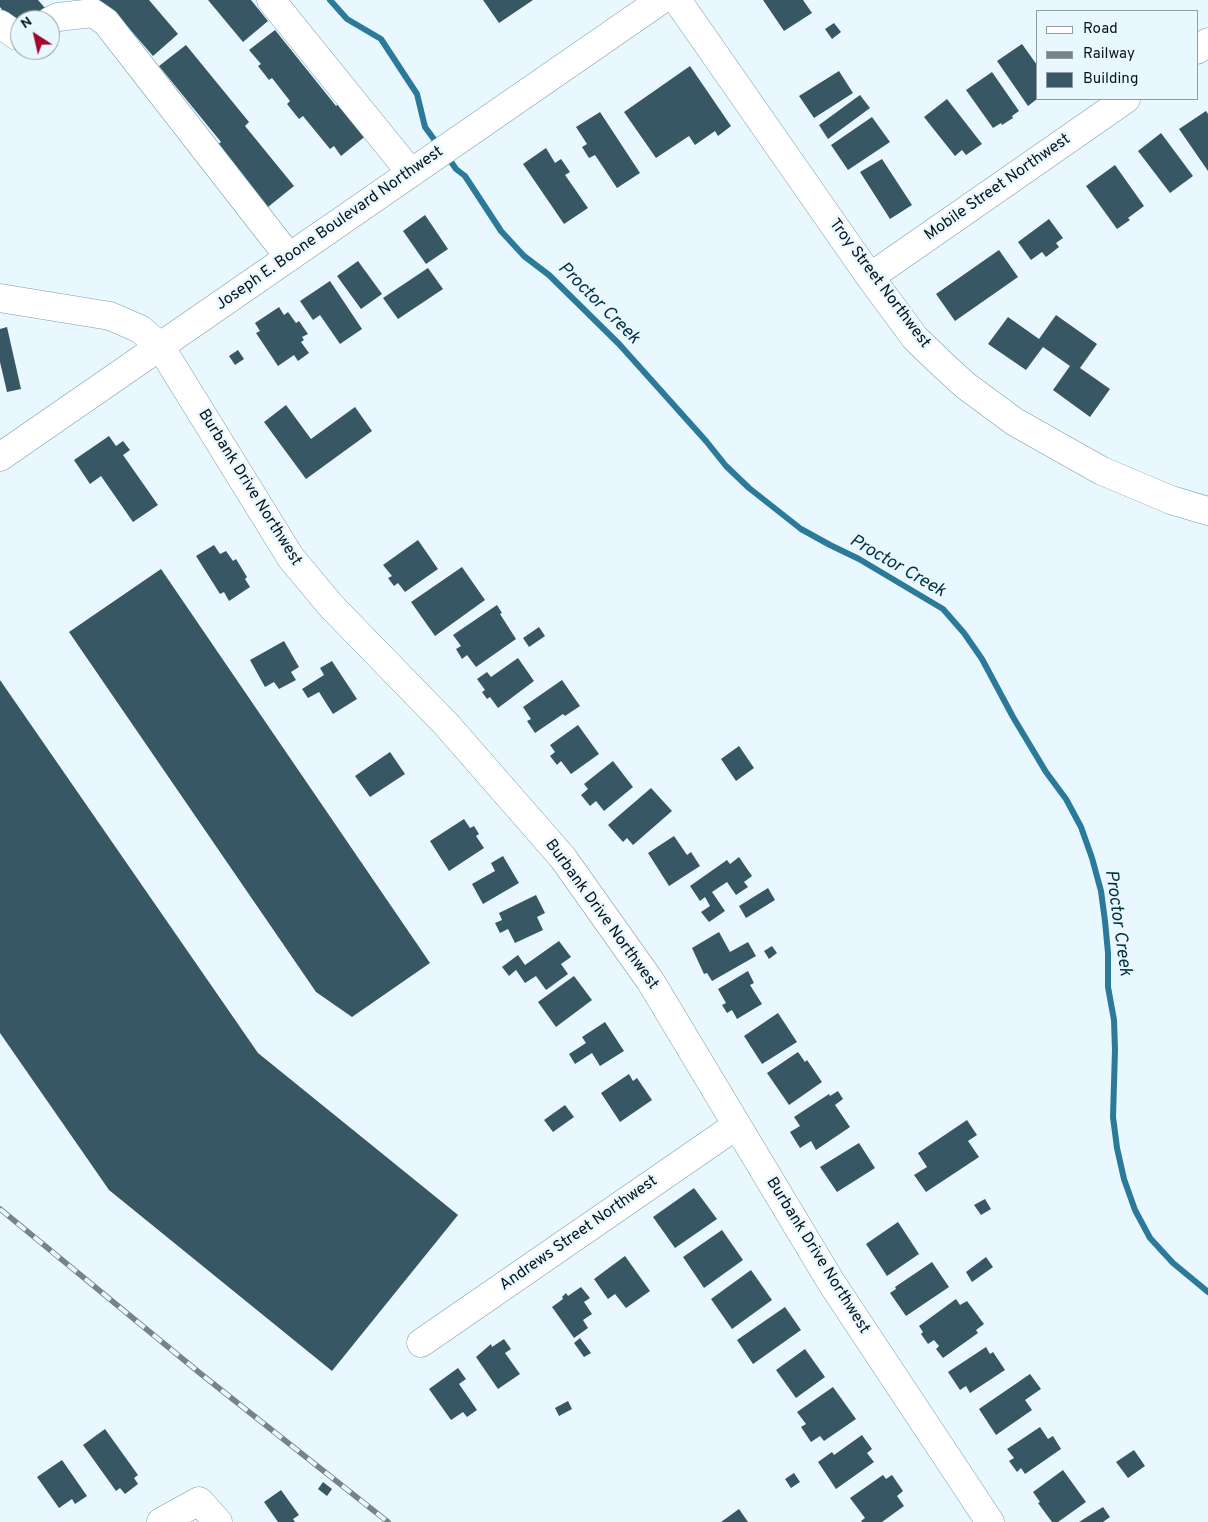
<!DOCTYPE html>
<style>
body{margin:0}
#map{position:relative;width:1208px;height:1522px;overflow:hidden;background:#e9f7fe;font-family:Overpass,sans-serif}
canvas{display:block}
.legend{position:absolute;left:1036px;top:10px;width:162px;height:90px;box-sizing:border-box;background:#e9f7fe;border:1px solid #8f9ca3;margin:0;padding:6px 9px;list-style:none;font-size:15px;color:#07141a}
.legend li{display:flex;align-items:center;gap:10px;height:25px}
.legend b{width:25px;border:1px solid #8f9ca3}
.north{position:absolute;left:10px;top:10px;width:50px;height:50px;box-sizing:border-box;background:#e9f7fe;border:1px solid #8f9ca3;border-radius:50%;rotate:325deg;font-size:14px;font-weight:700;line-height:20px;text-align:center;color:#07141a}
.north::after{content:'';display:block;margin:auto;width:18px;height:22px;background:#a3052e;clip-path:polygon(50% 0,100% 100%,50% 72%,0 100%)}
</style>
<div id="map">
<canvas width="1208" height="1522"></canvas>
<ul class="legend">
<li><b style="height:6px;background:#fff"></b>Road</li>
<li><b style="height:6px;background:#76838a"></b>Railway</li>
<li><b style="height:14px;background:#385765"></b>Building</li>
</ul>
<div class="north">N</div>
</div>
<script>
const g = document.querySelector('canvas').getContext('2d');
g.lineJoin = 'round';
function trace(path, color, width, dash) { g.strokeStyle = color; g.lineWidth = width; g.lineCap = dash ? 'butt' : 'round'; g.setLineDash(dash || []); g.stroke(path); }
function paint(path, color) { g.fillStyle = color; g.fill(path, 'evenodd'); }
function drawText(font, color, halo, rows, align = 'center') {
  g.font = font + ' Overpass,sans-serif'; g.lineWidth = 5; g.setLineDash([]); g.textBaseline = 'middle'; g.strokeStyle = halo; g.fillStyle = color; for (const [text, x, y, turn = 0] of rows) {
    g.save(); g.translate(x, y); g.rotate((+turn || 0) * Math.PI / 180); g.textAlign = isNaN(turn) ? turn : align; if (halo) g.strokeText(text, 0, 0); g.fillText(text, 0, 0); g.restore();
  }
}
trace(new Path2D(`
 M330,0l17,19 34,20 36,55 8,33 14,19
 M447,156l9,13 9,7 36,55 23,25 25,19 70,69 87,97 20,25 23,22 52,41 29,16 29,14 84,50 21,24 18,26 31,58 33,55 20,27 15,28 11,31 9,33 4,30 3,32v34l6,33 1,30 -2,67 4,31 7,31 11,31 15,28 23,25 35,29`), '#2b7a99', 6);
paint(new Path2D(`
 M0,0h38l7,8 -14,12h-11l-1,10 -19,-23z
 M99,0h50l29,34 -25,22 -32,-37 -3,3z
 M208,0h43l17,21 -25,21z
 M483,0h50l-34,23z
 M763,0h40l9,13 -28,18z
 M834,23l7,9 -9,7 -7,-10z
 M275,30l61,76 5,-4 27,32 -27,22 -7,-10 -4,3 -27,-33 -4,3 -12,-15 3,-3 -18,-23 -3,2 -11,-14 3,-2 -12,-14z
 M1022,44l15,21v34l-9,7 -31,-45z
 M186,45l63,77 -4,4 49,60 -26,21 -51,-62 4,-3 -62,-76z
 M690,66l41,60 -13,10 -3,-5 -20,14 -6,-9 -33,22 -32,-46z
 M839,71l14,22 -39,25 -15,-22z
 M992,72l27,39 -7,5 1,2 -11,7 -1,-2 -8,5 -27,-38z
 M860,95l10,13 -42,31 -9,-14z
 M947,99l35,45 -16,11 -4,-5 -7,6 -31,-39z
 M1206,111l2,3v57l-29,-42z
 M600,112l40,61 -23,15 -22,-33 -6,3 -7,-11 5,-3 -11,-17z
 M872,117l18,25 -42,28 -17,-25z
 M1161,133l32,43 -23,17 -32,-42z
 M546,148l9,15 6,-4 9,13 -5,3 23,33 -24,16 -41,-60z
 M882,159l30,46 -22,14 -30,-47z
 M1115,165l29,41 -16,12 2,2 -13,9 -31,-43z
 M425,215l23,34 -22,15 -23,-33z
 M1049,219l14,19 -7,5 3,4 -13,10 -4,-5 -11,8 -13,-18z
 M999,250l19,27 -63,44 -19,-27z
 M358,261l24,33 -21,15 -24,-33z
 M428,268l15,21 -45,30 -15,-21z
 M330,281l32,48 -22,15 -20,-29 -7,5 -13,-19z
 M279,307l5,8 4,-3 8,11 3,-2 9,13 -6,3 2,3 -3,2 8,11 -11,8 -4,-6 -16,11 -22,-33 4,-2 -5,-8z
 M1056,315l41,29 -17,24 30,21 -20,28 -37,-27 17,-24 -27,-19 -17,23 -38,-26 20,-27 31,22z
 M7,327l14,62 -14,3 -7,-30v-33z
 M238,350l6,9 -9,6 -6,-9z
 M286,405l25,34 44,-32 17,24 -66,48 -42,-57z
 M109,436l7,10 7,-5 7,9 -7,5 35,50 -25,17 -32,-46 -11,8 -16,-24z
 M418,540l20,29 -33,23 -7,-9 -4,3 -6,-8 4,-2 -9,-11z
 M214,545l6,9 6,-3 7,10 3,-2 11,18 -2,2 5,8 -21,14 -5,-9 -4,2 -24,-38z
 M462,567l23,33 -50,36 -24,-34z
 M161,569l269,394 -78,54 -36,-25 -247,-360z
 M497,605l5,8 -2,1 16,25 -40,28 -9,-12 -5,4 -6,-10 5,-3 -8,-11z
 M539,627l6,9 -16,11 -6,-9z
 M284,641l15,26 -8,5 5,8 -17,9 -5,-7 -9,5 -15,-27z
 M518,658l16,23 -36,27 -8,-11 -3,2 -5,-7 3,-2 -8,-11 10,-7 4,5z
 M332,661l25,38 -24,15 -14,-22 -11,6 -6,-9 22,-14 -4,-7z
 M0,680l258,373 200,162 -126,156 -223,-181 -109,-157z
 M562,680l18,26 -15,10 -2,-2 -28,19 -8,-12 4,-2 -8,-12z
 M578,725l21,29 -28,20 -10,-13 -4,4 -7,-9 5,-4 -5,-7z
 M739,746l15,22 -18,13 -15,-22z
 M390,752l15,22 -35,23 -15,-21z
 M613,761l20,26 -29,24 -8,-10 -6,5 -9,-11 7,-6 -4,-5z
 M651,788l21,23 -39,34 -6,-7 -4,4 -15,-17z
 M464,819l6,9 4,-2 5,8 -3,2 8,12 -35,23 -19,-30z
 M674,836l13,19 4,-3 9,14 -31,20 -21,-33z
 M503,856l16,27 -36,21 -11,-20 23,-13 -4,-8z
 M739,857l13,19 -8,6 4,5 -12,8 -9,-13 -15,10 13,19 -16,11 -8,-10 9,-6 -5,-9 -5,4 -10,-15 37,-26 3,4z
 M768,888l7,12 -29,18 -7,-12z
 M536,895l9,18 -8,4 6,13 -28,13 -7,-14 -8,4 -5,-10 7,-3 -3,-7z
 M719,932l11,20 18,-10 8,14 -44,25 -5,-8 -3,1 -12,-26z
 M559,941l12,16 -10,7 7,10 -22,16 -10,-14 -11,7 -9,-13 -7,6 -7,-9 16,-12 7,10z
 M772,946l5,7 -8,6 -5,-8z
 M748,971l6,12 -4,2 12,19 -25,15 -5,-9 -5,3 -5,-8 4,-2 -8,-14z
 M574,976l18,24 -36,27 -18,-25z
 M778,1013l19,29 -35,22 -18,-28z
 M605,1022l19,29 -24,15 -8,-13 -17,11 -6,-10 17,-11 -4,-6z
 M798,1052l7,10 2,-2 15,22 -33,23 -22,-32z
 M629,1074l4,7 4,-3 15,22 -32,22 -19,-29z
 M838,1091l5,8 -8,6 15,22 -34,23 -5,-9 -11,7 -10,-16 10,-6 -6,-9 35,-23 1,2z
 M565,1105l9,12 -21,15 -9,-12z
 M967,1120l10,15 -9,6 11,16 -53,35 -12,-17 13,-8 -9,-14z
 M859,1143l16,25 -38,24 -17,-25z
 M694,1188l23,31 -42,29 -22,-31z
 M985,1199l6,10 -10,6 -7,-10z
 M898,1222l21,32 -32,22 -21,-32z
 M722,1230l21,30 -39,28 -21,-31z
 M625,1256l25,35 -24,17 -11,-14 -7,5 -14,-20z
 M986,1257l7,10 -21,15 -6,-10z
 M932,1262l17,25 -43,29 -16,-23 6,-4 -1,-2z
 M751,1270l21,30 -40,29 -21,-30z
 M581,1287l9,11 -6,4 8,12 -9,6 5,8 -14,10 -22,-31 11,-8 -1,-2 4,-4 2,3z
 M956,1299l4,6 7,-4 17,23 -8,6 2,3 -35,25 -7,-9 3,-3 -5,-6 -6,4 -7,-10 2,-2 -4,-6z
 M785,1307l16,23 -48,34 -16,-24z
 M580,1338l11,15 -7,4 -10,-14z
 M504,1339l7,10 -6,4 15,21 -22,15 -22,-32 15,-13 1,3z
 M986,1347l4,7 3,-2 12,18 -35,23 -4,-7 -6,4 -12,-18z
 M805,1349l20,28 -29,21 -20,-28z
 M458,1368l8,11 -7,5 18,26 -10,7 -4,-5 -12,8 -22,-31z
 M1030,1374l11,15 -16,11 7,10 -36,25 -17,-26z
 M833,1387l23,32 -32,22 -4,-5 -9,6 -10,-15 5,-3 -9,-12z
 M568,1401l4,8 -13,7 -4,-8z
 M1040,1427l8,12 5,-3 8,13 -36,25 -4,-6 -4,4 -8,-11 5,-3 -7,-9z
 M105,1429l33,46 -4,3 4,6 -13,10 -5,-6 -4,3 -33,-46z
 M862,1435l10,14 -5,4 7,9 -38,27 -18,-27 14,-10 2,3z
 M1134,1450l11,16 -17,12 -12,-16z
 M62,1460l25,36 -12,8 -3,-5 -13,9 -22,-31z
 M1063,1470l23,32 -28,20h-6l-14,-19 2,-1 -7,-10z
 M794,1473l6,9 -9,6 -6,-9z
 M883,1475l3,4 6,-4 11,16 -6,5 7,10 -22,16h-20l-1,-1 4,-3 -15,-20z
 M323,1482l9,7 -5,7 -9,-7z
 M281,1490l18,25 -6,4 2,3h-17l-14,-20z
 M1103,1507l7,10 -7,5h-24z
 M739,1509l9,13h-27z`), '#385765');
const minor = new Path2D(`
 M271,0l140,173
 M677,0l193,277 45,61 29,28 22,20 49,36 87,49 69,29 37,11
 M50,21l8,-4 35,-4 13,9 183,235
 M0,24l17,12 3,-2
 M1197,50l11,-8
 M870,277l256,-178
 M0,298l110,18 30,13 20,17 131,212 41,49 114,117 117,134 88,124 180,300 159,240
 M421,1343l316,-218
 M161,1522l38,-21 19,21`);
const major = new Path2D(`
 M0,457l661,-457`);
trace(minor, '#7c9ead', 29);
trace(major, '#7c9ead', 29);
trace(minor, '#fff', 28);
trace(major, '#fff', 28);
const rail = new Path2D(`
 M0,1209l201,165 187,148`);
trace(rail, '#76838a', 5.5);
trace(rail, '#e9f7fe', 4, [11]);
drawText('16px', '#07141a', '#e9f7fe', [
 ["Mobile Street Northwest",998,188,-35],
 ["Joseph E. Boone Boulevard Northwest",330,229,-35],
 ["Troy Street Northwest",879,284,53],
 ["Burbank Drive Northwest",249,488,58],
 ["Burbank Drive Northwest",601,915,54],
 ["Andrews Street Northwest",579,1234,-35],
 ["Burbank Drive Northwest",817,1256,58]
]);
drawText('italic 18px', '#003142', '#e9f7fe', [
 ["Proctor Creek",598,304,45],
 ["Proctor Creek",897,567,30],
 ["Proctor Creek",1117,923,82]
]);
</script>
